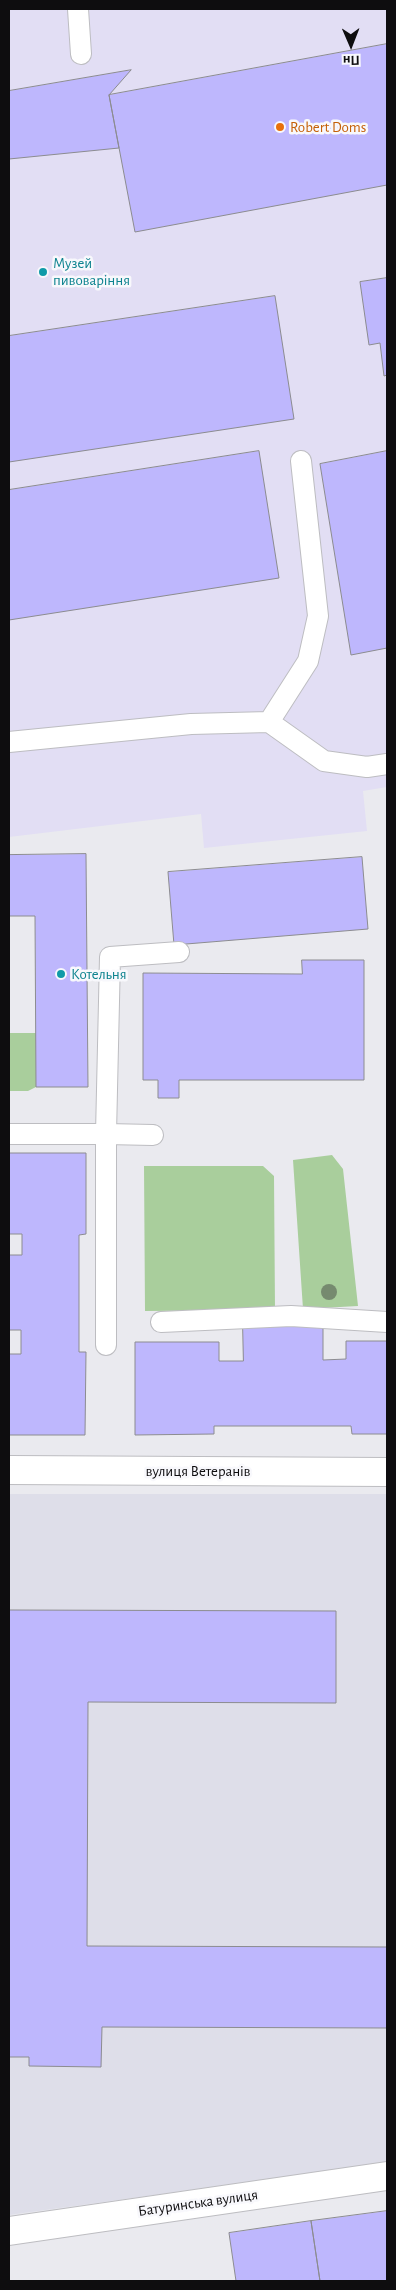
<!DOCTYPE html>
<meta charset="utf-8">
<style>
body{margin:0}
#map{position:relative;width:396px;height:2290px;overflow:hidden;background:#eaeaef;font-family:"Alegreya Sans",sans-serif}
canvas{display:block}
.frame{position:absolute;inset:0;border:10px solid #0e0d0f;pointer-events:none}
.north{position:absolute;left:326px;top:20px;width:50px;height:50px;-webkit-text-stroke:4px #f8f8fc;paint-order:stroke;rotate:179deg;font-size:14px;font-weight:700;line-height:20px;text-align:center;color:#0e0d0f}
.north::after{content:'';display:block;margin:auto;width:18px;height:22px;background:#0e0d0f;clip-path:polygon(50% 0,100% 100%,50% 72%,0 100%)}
</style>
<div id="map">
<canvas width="396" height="2290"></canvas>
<div class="frame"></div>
<div class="north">Пн</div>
</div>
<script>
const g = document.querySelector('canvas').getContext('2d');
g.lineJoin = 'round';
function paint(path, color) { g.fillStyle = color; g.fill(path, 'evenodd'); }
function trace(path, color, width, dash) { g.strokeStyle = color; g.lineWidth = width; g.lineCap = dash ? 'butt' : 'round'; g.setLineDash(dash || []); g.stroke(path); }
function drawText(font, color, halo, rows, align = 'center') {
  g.font = font + ' "Alegreya Sans",sans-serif'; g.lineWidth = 5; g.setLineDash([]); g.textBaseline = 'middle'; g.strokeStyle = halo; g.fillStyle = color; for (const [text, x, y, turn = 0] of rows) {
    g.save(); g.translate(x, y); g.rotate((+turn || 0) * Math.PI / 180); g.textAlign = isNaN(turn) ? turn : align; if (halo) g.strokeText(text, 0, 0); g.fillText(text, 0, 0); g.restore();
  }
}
paint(new Path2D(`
 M9,1494h378v669l-378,52z`), '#dedee9');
paint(new Path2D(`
 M9,9h378v778l-24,4 4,40 -163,17 -3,-34 -192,23z`), '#e2def4');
paint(new Path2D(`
 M9,1033h28l-1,54 -8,4h-19z
 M332,1155l11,14 15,137 -55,3 -10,-149z
 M144,1166h119l11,10 1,134 -130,1z`), '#a9ce9c');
const building = new Path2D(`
 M387,44v141l-252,47 -26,-137z
 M131,70l-22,25 10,53 -110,11v-68z
 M387,278v97l-3,1 -4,-33 -11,2 -9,-63z
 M275,296l19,123 -285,43v-126z
 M259,451l20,127 -270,42v-130z
 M387,451v197l-36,7 -31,-191z
 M86,854l2,233h-52l-1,-171h-26v-61z
 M362,857l6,72 -194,16 -6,-73z
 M302,960h62v120h-185v18h-21v-18h-15v-107l159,1z
 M9,1153h77v81l-7,1v117h7l-1,83h-76v-81h12v-24h-12v-75h13v-21h-13z
 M243,1326h80v34l23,-1v-18h41v93h-35l-1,-8h-137v8l-79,1v-93h84v19h24z
 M9,1610l327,1v92l-248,-1 -1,244 300,1v81l-285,-1 -1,40 -72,-1v-9h-20z
 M387,2211v70h-67l-9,-60z
 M311,2221l9,60h-84l-7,-48z`);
paint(building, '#beb7fd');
trace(building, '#8c8c90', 1);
const service = new Path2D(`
 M78,9l3,45
 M269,722l39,-61 10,-45 -17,-155
 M9,742l182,-18 78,-2 55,39 43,6 20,-3
 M9,1134h97v211
 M153,1135l-47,-1 4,-177 69,-5
 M161,1322l130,-6 96,6`);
const minor = new Path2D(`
 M9,1470l378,2
 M9,2231l378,-55`);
trace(service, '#bdbdc1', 22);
trace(minor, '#bdbdc1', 30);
trace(service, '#fff', 20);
trace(minor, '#fff', 28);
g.fillStyle = '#768a6f';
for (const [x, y] of [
 [329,1292]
]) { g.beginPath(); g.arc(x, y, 8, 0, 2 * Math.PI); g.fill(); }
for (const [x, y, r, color] of [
 [280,127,5,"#e8710a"],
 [43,272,5,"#0f9aa8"],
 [61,974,5,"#0f9aa8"]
]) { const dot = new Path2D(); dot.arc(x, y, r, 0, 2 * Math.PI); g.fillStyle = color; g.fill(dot); trace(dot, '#f8f8fc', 2); }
drawText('15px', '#c56008', '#f8f8fc', [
 ["Robert Doms",290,127]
], 'left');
drawText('15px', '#0d838f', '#f8f8fc', [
 ["Музей",53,263],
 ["пивоваріння",53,280],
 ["Котельня",71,974]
], 'left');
drawText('15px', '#0e0d0f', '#f8f8fc', [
 ["вулиця Ветеранів",198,1471],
 ["Батуринська вулиця",198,2203,-8]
]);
</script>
